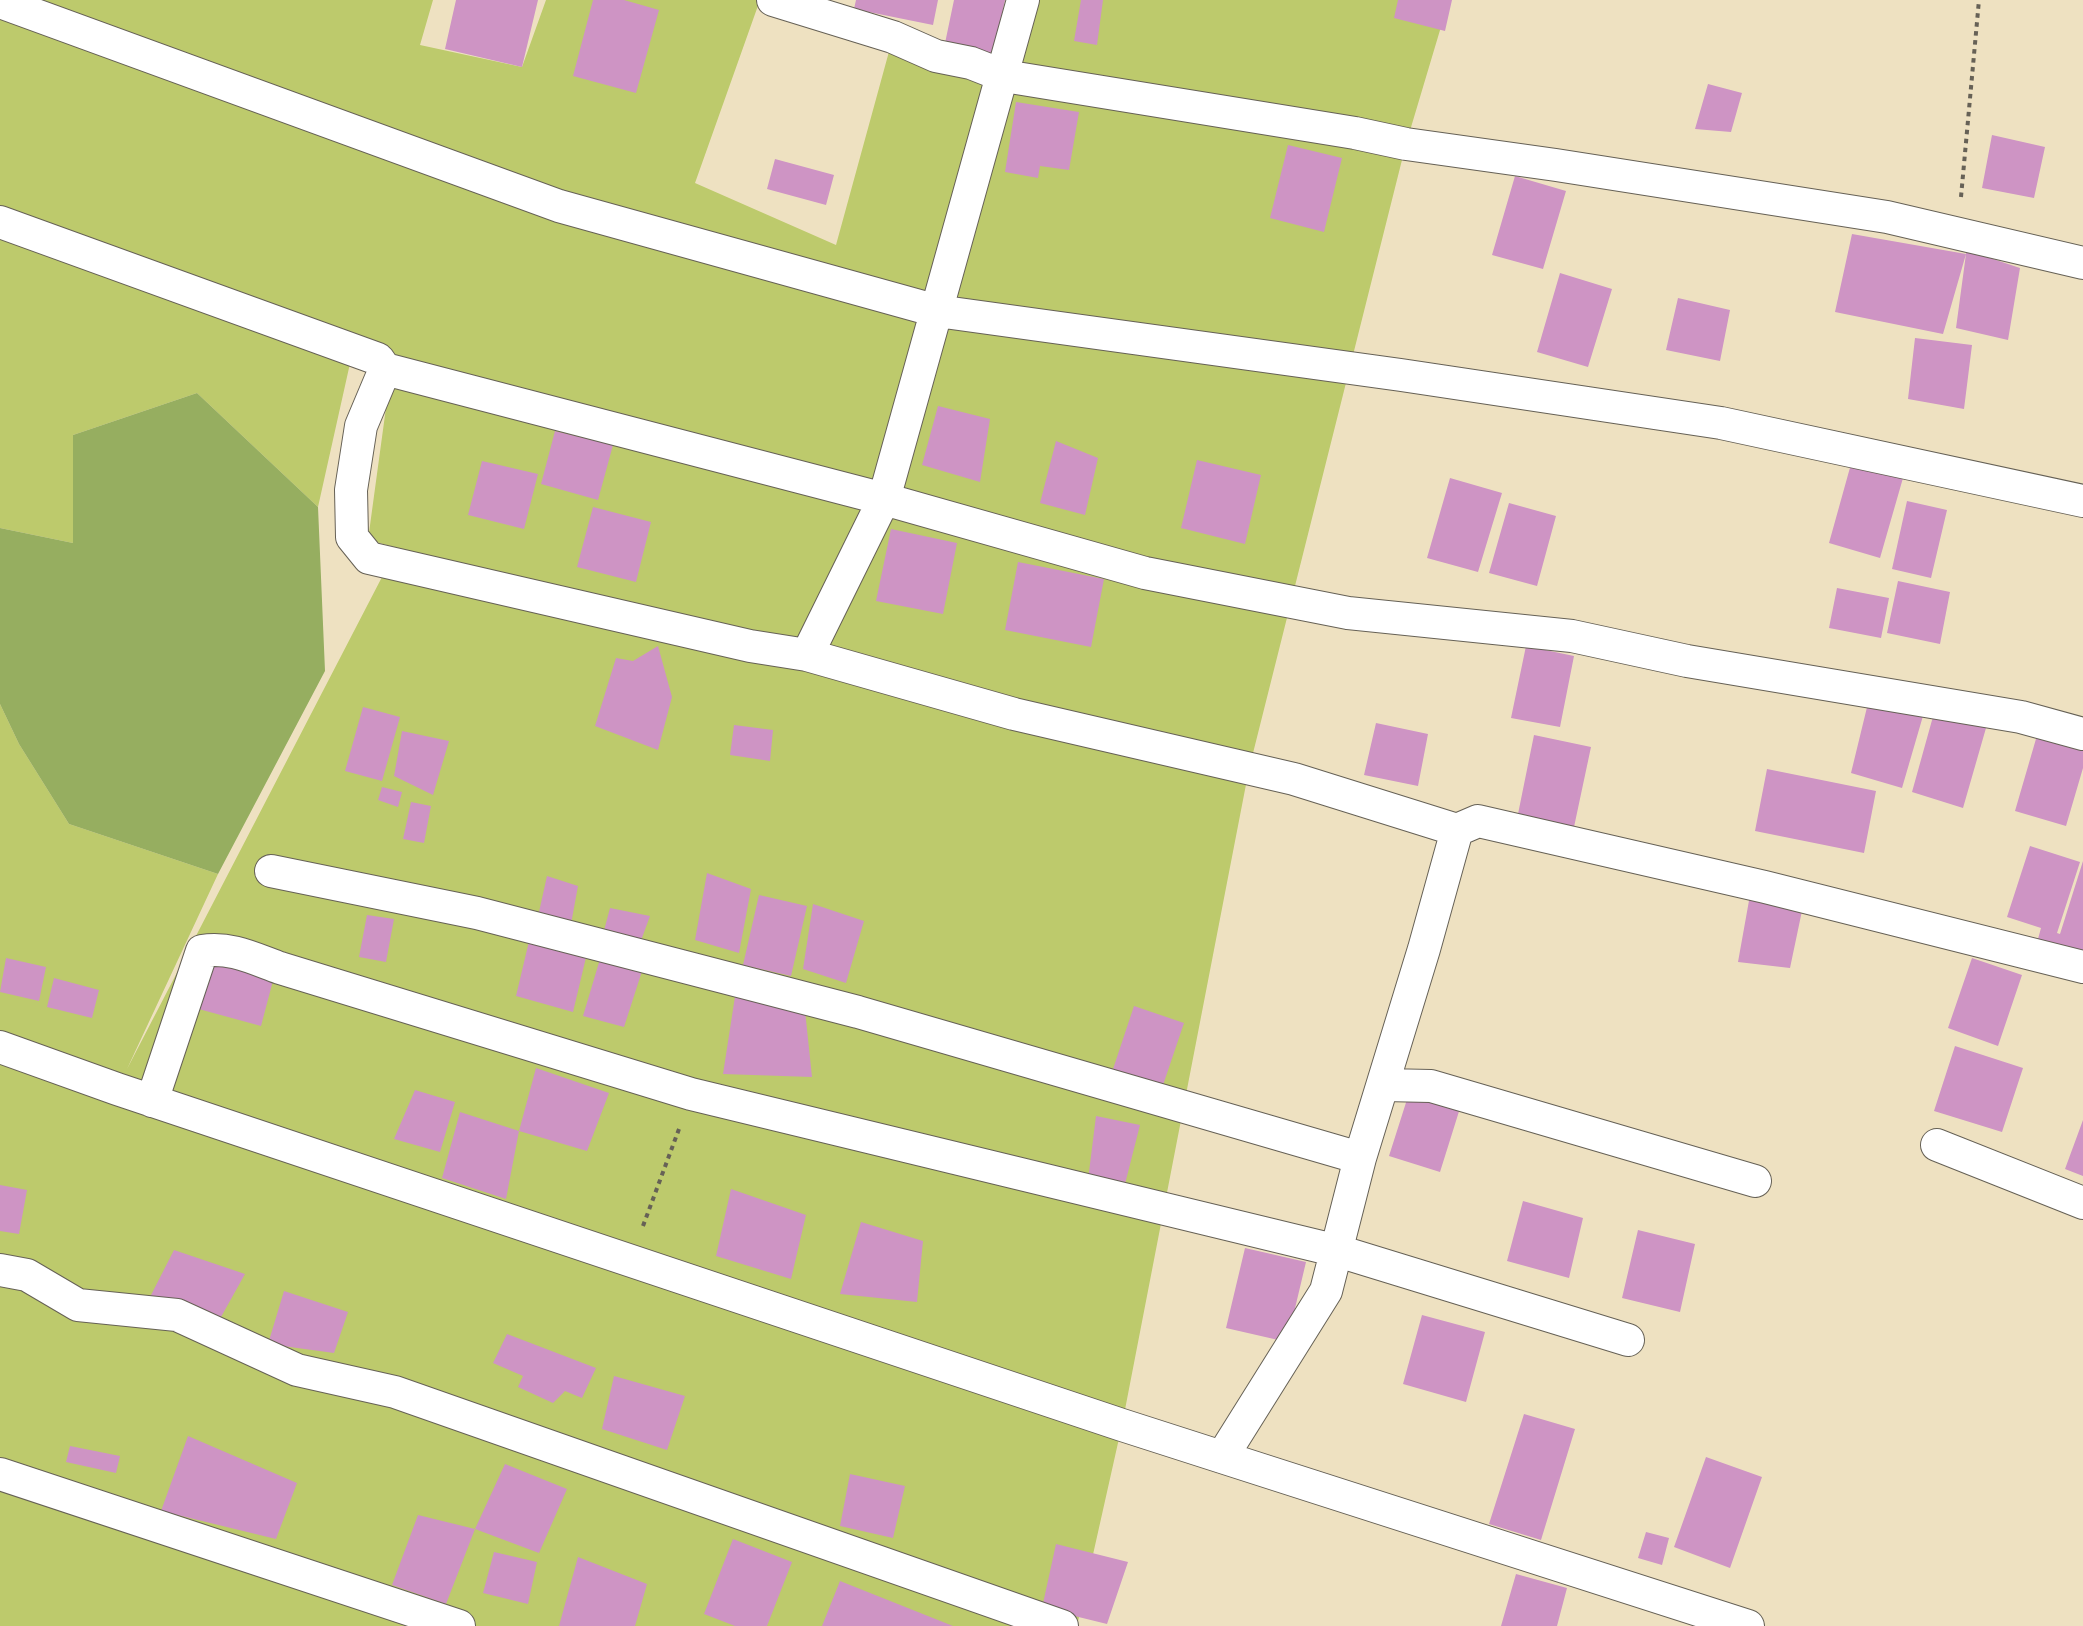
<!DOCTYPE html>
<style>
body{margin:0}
canvas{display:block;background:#eee1c1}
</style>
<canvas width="2083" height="1626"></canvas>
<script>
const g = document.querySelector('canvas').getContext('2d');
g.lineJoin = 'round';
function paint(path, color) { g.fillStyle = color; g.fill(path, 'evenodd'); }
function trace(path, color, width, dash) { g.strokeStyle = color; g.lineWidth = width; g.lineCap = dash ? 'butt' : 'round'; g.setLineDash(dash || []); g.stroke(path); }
paint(new Path2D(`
 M0,0h433l-13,45 102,22 24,-67h214l-65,183 141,62 57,-208 78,26 51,-63h427l-43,144 -157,625 -127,656 -45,201h-1077v-922l19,40 50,80 149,50 -91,195 269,-519 271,68 -299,-78 20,-147 -33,-52 -37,166 -121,-114 -124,42v108l-73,-15z`), '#bdca6c');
paint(new Path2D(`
 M197,393l121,114 7,164 -107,203 -149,-50 -50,-80 -19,-40v-176l73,15v-108z`), '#96ae60');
paint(new Path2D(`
 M456,0h82l-16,67 -77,-18z
 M593,0h31l35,10 -23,83 -63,-17z
 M856,0h82l-5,25 -79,-16z
 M954,0h51l-12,58 -49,-10z
 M1081,0h22l-6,45 -23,-4z
 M1398,0h54l-7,31 -51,-13z
 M1708,84l34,9 -11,39 -36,-3z
 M1016,102l63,10 -10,58 -29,-4 -2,12 -33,-6z
 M1992,135l53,12 -11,51 -52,-10z
 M1288,145l54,13 -18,74 -54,-14z
 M775,159l59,16 -8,30 -59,-16z
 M1515,176l51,15 -23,78 -51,-14z
 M1852,234l114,20v-4l54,18 -12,72 -52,-12 10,-74 -23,80 -108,-22z
 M1560,273l52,16 -24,78 -51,-15z
 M1678,298l52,12 -10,51 -54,-11z
 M1915,338l57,7 -8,64 -56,-10z
 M938,406l52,13 -10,63 -58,-17z
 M555,431l58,14 -15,55 -57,-16z
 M1056,441l42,17 -13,57 -45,-12z
 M1197,460l64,15 -16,69 -64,-16z
 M482,461l56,13 -14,55 -56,-14z
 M1851,464l52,14 -23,80 -51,-15z
 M1450,478l52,15 -24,79 -51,-14z
 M1907,501l40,9 -16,68 -39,-9z
 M1509,503l47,13 -19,70 -48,-13z
 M593,507l58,15 -15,60 -59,-15z
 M891,529l66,14 -14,71 -67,-13z
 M1018,562l86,17 -13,68 -86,-17z
 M1898,581l52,11 -10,52 -53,-11z
 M1837,588l52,10 -8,40 -52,-10z
 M658,646l14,51 -14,53 -63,-24 21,-68 17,3z
 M1526,646l48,10 -14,71 -49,-9z
 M1869,699l56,10 -23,79 -51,-15z
 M363,707l37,10 -18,64 -37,-10z
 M1934,713l52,15 -23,80 -51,-16z
 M1376,723l52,11 -10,52 -54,-11z
 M734,725l39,5 -3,31 -40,-6z
 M402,731l47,10 -16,54 -39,-19z
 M2038,732l45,13v23l-17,58 -51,-15z
 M1534,735l57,12 -17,80 -56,-13z
 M1767,769l109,22 -12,62 -109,-22z
 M382,787l20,5 -4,15 -20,-7z
 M411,802l20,4 -7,37 -21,-4z
 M2030,846l50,16 -23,71 3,1 23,-73v92l-45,-14 3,-11 -34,-11z
 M707,873l44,16 -12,64 -44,-13z
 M547,876l31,10 -7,38 -34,-3z
 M759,895l48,11 -16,70 -48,-11z
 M1750,895l53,11 -13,62 -52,-6z
 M813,904l51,17 -18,62 -43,-14z
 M610,908l40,8 -11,30 -37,-8z
 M367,915l27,4 -8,43 -27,-5z
 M530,937l58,12 -15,63 -57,-16z
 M209,955l66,18 -14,53 -66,-18z
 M6,958l40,9 -7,34 -39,-9z
 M1972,958l50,17 -24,71 -50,-18z
 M600,959l43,9 -19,59 -41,-11z
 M54,978l45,12 -7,28 -45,-11z
 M736,990l68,11 8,76 -89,-3z
 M1134,1006l50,17 -22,65 -50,-16z
 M1955,1046l68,22 -21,64 -68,-21z
 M536,1068l73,25 -22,58 -68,-20 -13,68 -64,-21 18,-66 59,19z
 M415,1090l40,12 -15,50 -46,-13z
 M1410,1090l51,15 -21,67 -51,-16z
 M1096,1116l44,9 -15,59 -37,-4z
 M2083,1120v56l-18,-7z
 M0,1185l27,5 -8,44 -19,-3z
 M731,1189l75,26 -15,64 -75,-23z
 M1523,1201l60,17 -14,60 -62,-17z
 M861,1222l62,19 -6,61 -77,-8z
 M1638,1230l57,14 -15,68 -58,-14z
 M1245,1248l61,14 -19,80 -61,-14z
 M174,1250l71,24 -24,43 -72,-18z
 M284,1291l64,21 -14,41 -66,-9z
 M1422,1315l63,17 -19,70 -63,-18z
 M507,1334l89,34 -14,30 -17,-7 -12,12 -35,-16 5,-11 -30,-13z
 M614,1376l71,20 -18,54 -65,-21z
 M1524,1414l51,15 -34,111 -52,-16z
 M188,1436l109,47 -21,56 -115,-28z
 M70,1446l50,10 -4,17 -50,-11z
 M1706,1457l56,20 -32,91 -56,-21z
 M505,1464l62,25 -28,64 -64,-24z
 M850,1474l55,12 -12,52 -53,-12z
 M418,1515l57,14 -29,75 -54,-19z
 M1646,1532l23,6 -7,27 -24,-7z
 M733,1539l59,23 -25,64h-32l-31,-12z
 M1056,1544l72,18 -21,62 -65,-16z
 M494,1552l43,10 -9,42 -45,-11z
 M578,1557l69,27 -12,42h-76z
 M1516,1574l51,14 -10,38h-56z
 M840,1581l113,45h-131z`), '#ce94c4');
const street = new Path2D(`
 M773,0l120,37 43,19 35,7 33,13 351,57 51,11 150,21 331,52 196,46
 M0,2l559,204 378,105 464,64 320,48 362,78
 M0,222l378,137 7,10 -24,57 -10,64 1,47 17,21 381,88 57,9 207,59 280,65 163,51 21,-9 287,66 318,80
 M385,369l499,130 261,74 203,40 224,23 115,25 334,56 62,17
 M807,655l77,-156 139,-499
 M271,871l206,42 381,99 502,146
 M0,1047l117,42 1005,336 626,201
 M1384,1085l47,1 324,95
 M152,1101l50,-150c28,-5 53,8 78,17l411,126 647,157 290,89
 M1937,1145l146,58
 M0,1270l27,5 51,30 99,10 120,55 98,22 667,234
 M1222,1457l104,-166 34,-133 64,-209 33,-119
 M0,1474l459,152`);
trace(street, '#666156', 34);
trace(new Path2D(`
 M1961,197l18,-197
 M643,1226l36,-97`), '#666156', 4, [4.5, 4.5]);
trace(street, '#fff', 32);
</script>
